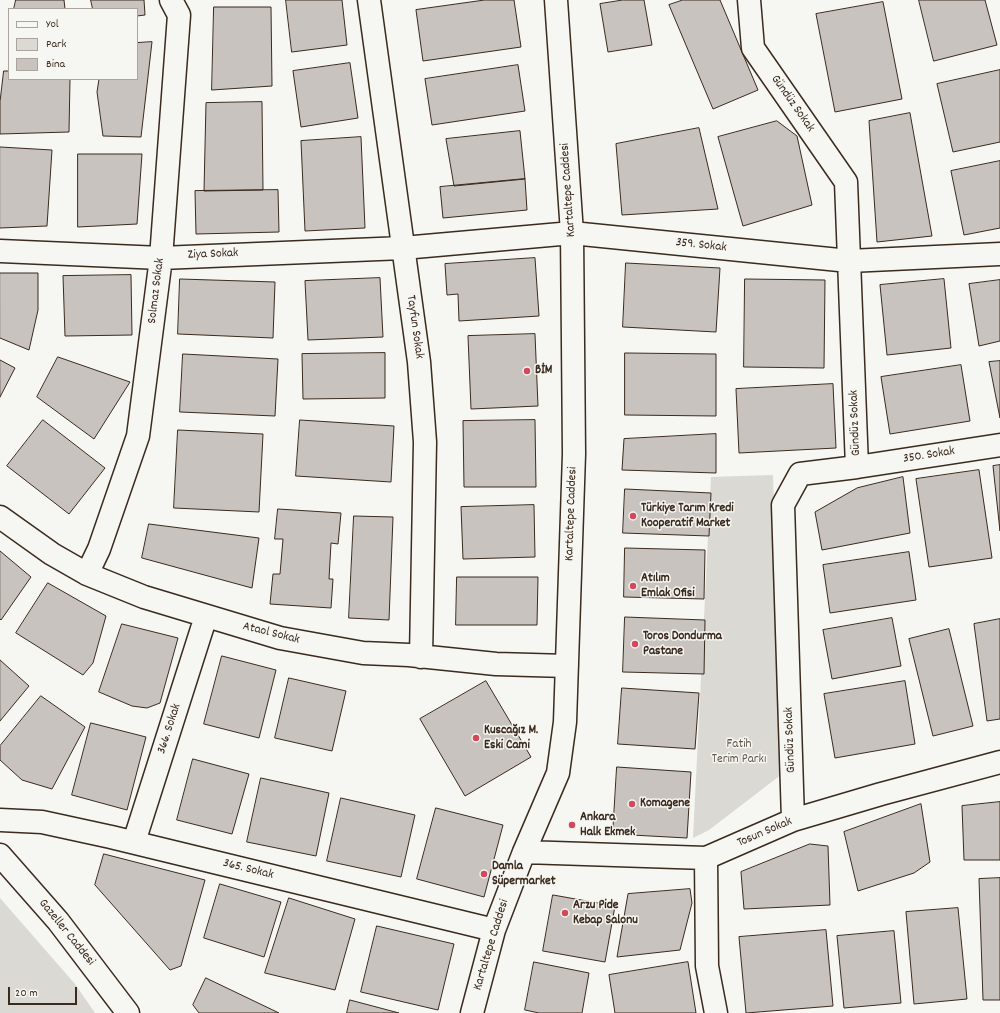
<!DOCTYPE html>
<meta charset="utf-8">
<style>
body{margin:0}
#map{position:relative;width:1000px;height:1013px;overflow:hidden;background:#f6f6f2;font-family:Dekko,sans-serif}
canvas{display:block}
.legend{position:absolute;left:8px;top:8px;width:130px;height:72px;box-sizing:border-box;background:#f6f6f2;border:1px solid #aba49d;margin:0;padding:5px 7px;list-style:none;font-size:12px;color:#3b2a1e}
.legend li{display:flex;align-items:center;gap:8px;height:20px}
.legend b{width:20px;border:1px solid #aba49d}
.scale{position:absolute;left:8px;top:987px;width:69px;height:18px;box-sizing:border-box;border:2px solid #3b2a1e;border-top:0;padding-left:5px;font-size:12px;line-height:14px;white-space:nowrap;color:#3b2a1e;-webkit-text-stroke:3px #f6f6f2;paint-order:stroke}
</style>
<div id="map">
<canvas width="1000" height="1013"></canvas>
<ul class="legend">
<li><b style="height:5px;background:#f6f6f2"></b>Yol</li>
<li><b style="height:11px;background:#dad9d3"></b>Park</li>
<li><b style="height:11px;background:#c8c3be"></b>Bina</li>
</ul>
<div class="scale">20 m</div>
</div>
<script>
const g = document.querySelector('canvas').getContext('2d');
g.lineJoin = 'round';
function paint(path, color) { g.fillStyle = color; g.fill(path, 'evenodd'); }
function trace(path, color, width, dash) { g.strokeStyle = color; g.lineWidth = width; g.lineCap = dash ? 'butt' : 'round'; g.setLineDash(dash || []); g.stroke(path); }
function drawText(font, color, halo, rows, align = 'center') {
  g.font = font + ' Dekko,sans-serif'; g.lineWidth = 3; g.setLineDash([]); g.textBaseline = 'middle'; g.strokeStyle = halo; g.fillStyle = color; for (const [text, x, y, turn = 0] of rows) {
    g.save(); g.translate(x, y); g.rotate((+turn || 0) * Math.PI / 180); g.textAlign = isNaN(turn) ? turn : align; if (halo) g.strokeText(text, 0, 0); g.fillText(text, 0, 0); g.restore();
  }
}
paint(new Path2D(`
 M773,475l9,299 -73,56 -16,8 18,-361z
 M0,898l75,86 20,29h-95z`), '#dad9d3');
const building = new Path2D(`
 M16,0h48l1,9h-51z
 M91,0h53l1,15 -8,1v-7h-44z
 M286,0h56l5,45 -55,7z
 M485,0h29l7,47 -98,14 -7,-51z
 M623,0h21l8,45 -44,7 -8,-48z
 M683,0h37l38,90 -45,19 -44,-104z
 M919,0h66l12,45 -63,16z
 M883,2l19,97 -67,13 -19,-98z
 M214,7h57l1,79 -60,4z
 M152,42l-11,95 -38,-1 -6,-44 2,-13h38v-36z
 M350,63l8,55 -57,9 -8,-56z
 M518,65l7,46 -93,14 -7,-46z
 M1000,70v72l-47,10 -16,-68z
 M4,71h5v8h61l-1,53 -69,2v-32z
 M262,102l1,88 -59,1 2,-88z
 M910,113l22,123 -55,6 -8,-121z
 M777,121l20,15 15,69 -69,21 -25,-89z
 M699,128l19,81 -96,6 -6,-71z
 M520,131l5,48 -71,7 -8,-47z
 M361,137l4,91 -60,3 -4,-90z
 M0,147l52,3 -5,76 -47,2z
 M78,154h64l-5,70 -59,3z
 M1000,161v67l-36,7 -13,-64z
 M525,179l2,31 -84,8 -3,-31z
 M278,190l1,42 -83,2 -1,-43z
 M535,258l4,58 -80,5 -1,-27 -11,1 -2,-31z
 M626,263l94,5 -4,64 -93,-5z
 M0,273h38v37l-9,40 -29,-12z
 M131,275l1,60 -67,1 -2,-60z
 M380,278l3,59 -75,3 -3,-59z
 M180,279l95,3 -2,56 -95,-4z
 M745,279l80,1 -1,88 -80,-1z
 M944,279l7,69 -64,7 -7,-70z
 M1000,280v61l-21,5 -10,-62z
 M535,334l3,72 -67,3 -3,-73z
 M385,353v45l-82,1 -1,-45z
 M625,353l91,1v62l-91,-1z
 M183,354l95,5 -3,57 -95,-4z
 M58,357l72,25 -36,57 -57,-42z
 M0,360l15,8 -15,29z
 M1000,361v57l-11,-56z
 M961,365l9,56 -80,13 -9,-57z
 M833,384l3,64 -97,5 -3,-64z
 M43,420l62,48 -36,46 -62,-48z
 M300,420l94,6 -3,56 -95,-6z
 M535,420l1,67h-72l-1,-66z
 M178,430l85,4 -4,78 -85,-4z
 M716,434v39l-94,-3 2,-31z
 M1000,465v66l-7,-65z
 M979,470l13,88 -63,9 -13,-88z
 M903,477l7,56 -88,17 -7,-38 42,-24z
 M625,489l86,4 -2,43 -86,-3z
 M534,505l1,52 -72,2 -2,-52z
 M278,509l63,4 -3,31 -7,-1 -2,36h4l-2,29 -61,-4 3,-30h7l3,-35h-8z
 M354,516l39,1 -4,103 -40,-2z
 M149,524l110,14 -7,50 -110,-30z
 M625,548l80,2 -1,49 -80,-2z
 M0,551l31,26 -30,43 -1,-1z
 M909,552l7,48 -86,13 -7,-48z
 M457,577h81l-1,48h-81z
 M48,583l58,33 -13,47 -10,12 -67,-42z
 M625,617l80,3 -1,54 -81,-2z
 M892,618l9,48 -69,13 -9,-49z
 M1000,619v100l-13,2 -13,-97z
 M122,624l56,14 -18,65 -13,5 -15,-2 -33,-14z
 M949,629l24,97 -40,10 -24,-97z
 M222,656l54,14 -17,68 -55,-14z
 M0,660l29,26 -29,35z
 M289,678l57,13 -14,60 -57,-13z
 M486,681l45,76 -66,39 -45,-77z
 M905,681l10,63 -80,14 -11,-64z
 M622,688l77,5 -4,56 -77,-5z
 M41,696l44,31 -33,62 -30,-9 -22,-20v-14z
 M91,723l55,14 -19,73 -55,-15z
 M193,759l56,15 -17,60 -55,-14z
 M617,767l74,5 -4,66 -74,-4z
 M261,778l68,15 -13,63 -69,-14z
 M341,798l74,17 -14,62 -74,-16z
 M1000,802v58h-36l-2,-54z
 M921,804l9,58 -16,11 -56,18 -14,-59z
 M436,808l67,17 -19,72 -67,-18z
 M810,844l18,2 2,59 -86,4 -3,-37z
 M104,854l101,26 -24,86 -11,4 -75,-85z
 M1000,878v122h-17l-4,-121z
 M220,884l61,18 -17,55 -60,-19z
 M690,889l2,14 -12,47 -63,7 11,-63z
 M553,895l62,11 -10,56 -62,-11z
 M289,898l66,21 -20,71 -70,-17z
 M958,908l9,91 -53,5 -8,-92z
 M377,926l77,18 -16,66 -77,-18z
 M826,930l7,76 -87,7 -7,-76z
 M894,931l7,72 -57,5 -7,-72z
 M534,962l55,11 -7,40h-43l-14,-3z
 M688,962l8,51h-81l-6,-38z
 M206,978l73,35h-80l-6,-8z
 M350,1000l49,13h-52z`);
paint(building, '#c8c3be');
trace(building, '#3b2a1e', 1);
const minor = new Path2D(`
 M369,0l50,362 6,80 -4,215
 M749,0l4,48 93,134 11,285
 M0,251l161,7 242,-10 169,-15 277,28 151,-7
 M0,517l52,37 35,20 57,23 136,41 83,15 46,2 87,9 71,2
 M87,574l12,-25 39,-113 23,-178 18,-243 -8,-15
 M0,820l42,2 69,15 383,93
 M793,820l-10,-315 17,-31 57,-7 143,-22
 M134,842l72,-226
 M524,852l182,6 87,-38 88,-26 119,-32
 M0,855l58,66 70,92
 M706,858l1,108 9,47
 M472,1013l22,-83 30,-78 34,-79 7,-51 9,-268 -2,-221 -16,-233`);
trace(minor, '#3b2a1e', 25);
trace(minor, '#f6f6f2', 22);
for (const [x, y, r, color] of [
 [527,371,4,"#d1495b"],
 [633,516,4,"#d1495b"],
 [633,586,4,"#d1495b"],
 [635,644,4,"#d1495b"],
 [476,738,4,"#d1495b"],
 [632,804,4,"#d1495b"],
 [572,825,4,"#d1495b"],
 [484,874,4,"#d1495b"],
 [565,913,4,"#d1495b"]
]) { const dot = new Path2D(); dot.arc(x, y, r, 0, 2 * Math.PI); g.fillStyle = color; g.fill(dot); trace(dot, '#f6f6f2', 1.5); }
drawText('13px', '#3b2a1e', '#f6f6f2', [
 ["Gündüz Sokak",792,104,55],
 ["Kartaltepe Caddesi",569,190,-94],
 ["359. Sokak",701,246,6],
 ["Ziya Sokak",213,255,-2],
 ["Solmaz Sokak",157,291,-83],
 ["Tayfun Sokak",414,327,82],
 ["Gündüz Sokak",856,423,-92],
 ["350. Sokak",929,456,-9],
 ["Kartaltepe Caddesi",572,514,-88],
 ["Ataol Sokak",271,634,14],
 ["366. Sokak",170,729,-72],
 ["Gündüz Sokak",791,740,-92],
 ["Tosun Sokak",765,833,-23],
 ["365. Sokak",248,870,14],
 ["Gazeller Caddesi",66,933,51],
 ["Kartaltepe Caddesi",492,945,-73]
]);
drawText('bold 13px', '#3b2a1e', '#f6f6f2', [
 ["BİM",535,371],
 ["Türkiye Tarım Kredi",641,509],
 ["Kooperatif Market",641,524],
 ["Atılım",641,579],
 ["Emlak Ofisi",641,594],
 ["Toros Dondurma",643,637],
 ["Pastane",643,652],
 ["Kuscağız M.",484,731],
 ["Eski Cami",484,746],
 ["Komagene",640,804],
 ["Ankara",580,818],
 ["Halk Ekmek",580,833],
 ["Damla",492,867],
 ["Süpermarket",492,882],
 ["Arzu Pide",573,906],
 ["Kebap Salonu",573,921]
], 'left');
drawText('13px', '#63564b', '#f6f6f2', [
 ["Fatih",739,745],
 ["Terim Parkı",739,760]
]);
</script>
